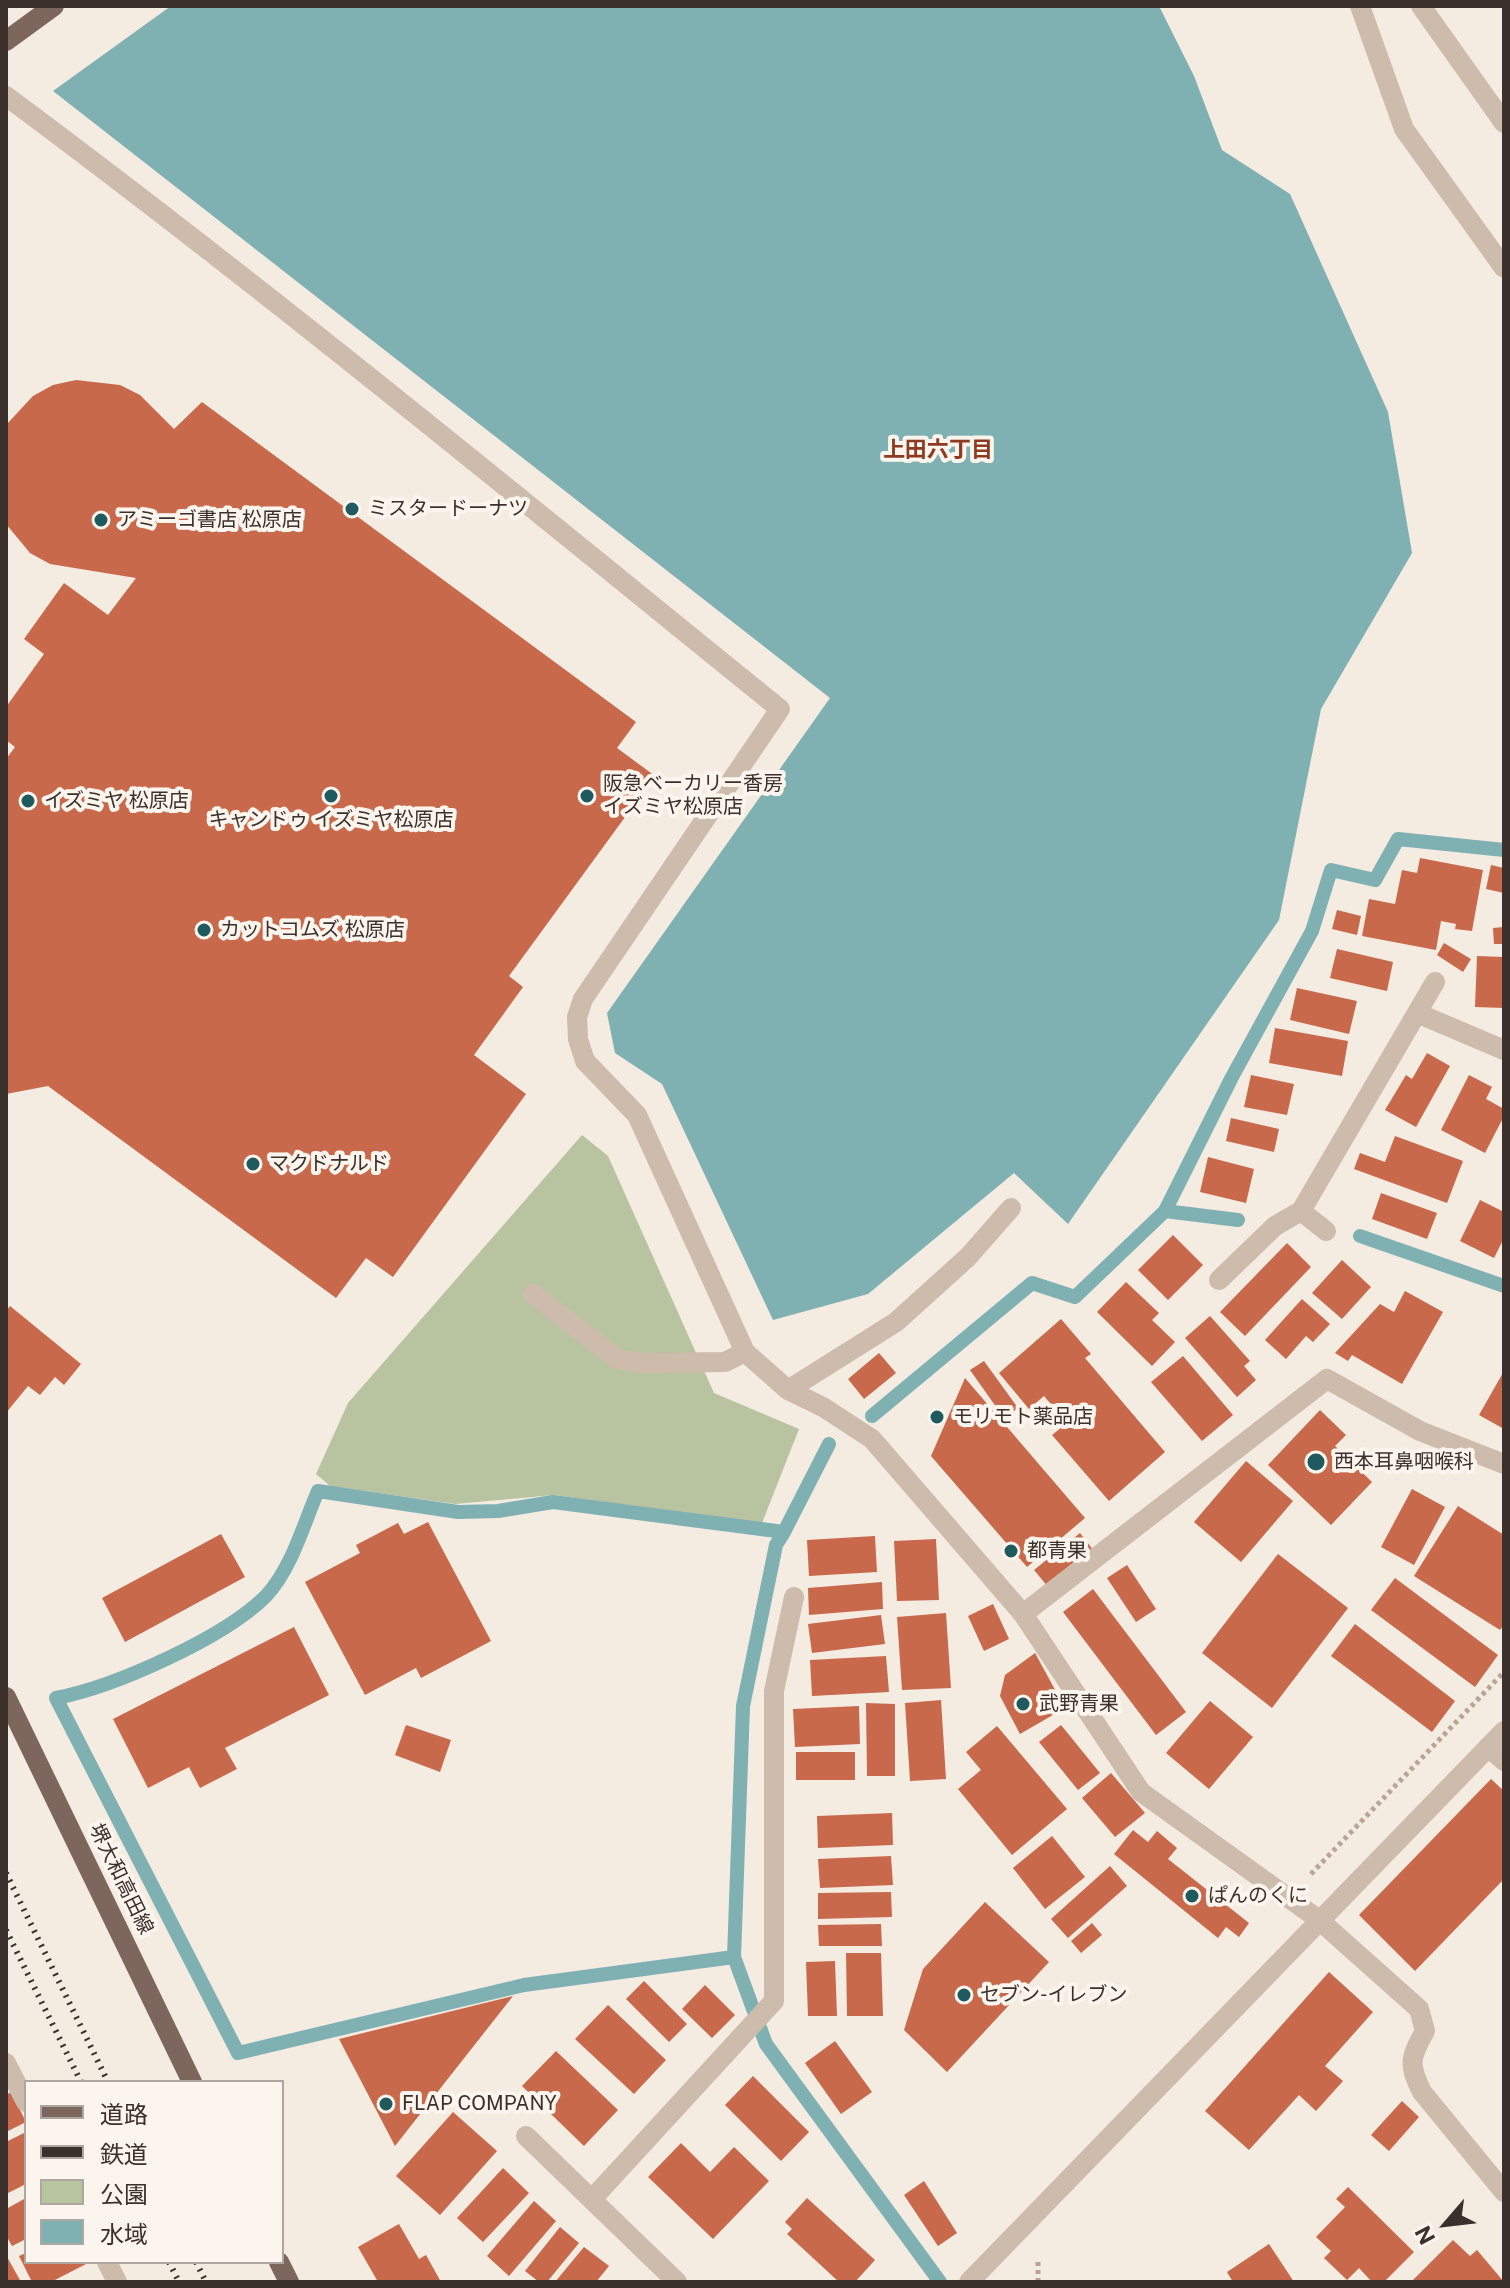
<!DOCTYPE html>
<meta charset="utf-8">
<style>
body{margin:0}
#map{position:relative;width:1510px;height:2288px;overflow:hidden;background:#f4ebe1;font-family:"Public Sans","Noto Sans JP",sans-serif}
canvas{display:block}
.frame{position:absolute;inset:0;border:8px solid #3b302b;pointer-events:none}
.legend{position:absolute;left:24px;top:2080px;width:260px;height:184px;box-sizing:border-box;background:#fbf5ee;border:2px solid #aea6a0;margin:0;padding:10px 14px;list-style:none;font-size:24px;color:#3b302b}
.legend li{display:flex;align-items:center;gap:16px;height:40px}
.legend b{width:40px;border:2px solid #aea6a0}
.north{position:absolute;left:1406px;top:2184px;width:80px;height:80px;-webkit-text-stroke:6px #fbf5ee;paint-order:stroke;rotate:242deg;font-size:22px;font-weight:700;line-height:32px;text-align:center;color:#3b302b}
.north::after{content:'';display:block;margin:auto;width:28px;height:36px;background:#3b302b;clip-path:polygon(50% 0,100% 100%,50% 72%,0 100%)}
</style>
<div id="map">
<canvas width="1510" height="2288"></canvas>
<div class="frame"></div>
<ul class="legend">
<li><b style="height:10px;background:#7d675c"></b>道路</li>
<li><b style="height:10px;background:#3b302b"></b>鉄道</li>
<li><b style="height:22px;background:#b8c4a0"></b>公園</li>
<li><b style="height:22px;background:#7fb0b2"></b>水域</li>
</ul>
<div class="north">N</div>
</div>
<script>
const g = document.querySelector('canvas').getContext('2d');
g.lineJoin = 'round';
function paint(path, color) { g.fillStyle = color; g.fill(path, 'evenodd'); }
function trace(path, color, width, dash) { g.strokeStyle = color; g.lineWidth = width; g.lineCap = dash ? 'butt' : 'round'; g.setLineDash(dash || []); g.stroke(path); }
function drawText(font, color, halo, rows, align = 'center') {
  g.font = font + ' "Public Sans","Noto Sans JP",sans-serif'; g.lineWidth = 8; g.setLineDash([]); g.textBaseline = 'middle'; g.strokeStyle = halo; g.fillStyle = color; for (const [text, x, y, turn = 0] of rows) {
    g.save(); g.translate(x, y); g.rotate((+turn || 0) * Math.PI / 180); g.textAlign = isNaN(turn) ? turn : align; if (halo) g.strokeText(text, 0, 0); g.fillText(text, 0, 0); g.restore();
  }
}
paint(new Path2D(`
 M582,1135l26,21 106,237 85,36 -37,94 -208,-28 -99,9 -125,-18 -14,-12 32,-71z`), '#b8c4a0');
paint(new Path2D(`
 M171,6h988l35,70 28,74 68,44 98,218 24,141 -91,156 -42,211 -211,304 -54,-51 -146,121 -95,26 -111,-236 -47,-31 -8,-40 223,-315 -777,-607z`), '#7fb0b2');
trace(new Path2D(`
 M1165,1211l67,-134 80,-146 19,-61 44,10 23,-41 106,11
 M1360,1236l144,50
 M872,1416l160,-133 43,14 90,-86 73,9
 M784,1532l-8,13 -33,161 -9,251 32,87 174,238
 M734,1957l-210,28 -286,68 -182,-355c58,-11 168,-60 210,-102 26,-28 37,-71 52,-105l140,21 40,-1 55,-9 231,30 45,-88`), '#7fb0b2', 14);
paint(new Path2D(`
 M76,380l44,5 20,10 34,34 28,-27 434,320 -19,26 38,28 -146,200 14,11 -49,68 52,39 -133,183 -27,-19 -30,40 -288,-212 -42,8v-335l9,-12 -9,-7v-33l38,-53 -20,-15 40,-56 44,32 28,-37 -86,-14 -20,-11 -24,-29v-99l27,-29 20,-11z
 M1420,858l63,12 -11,61 -17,-2 1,-5 -15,-3 -5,29 -74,-14 7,-37 26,5 7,-34 15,3z
 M1491,865l13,3v25l-18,-4z
 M1337,910l24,6 -4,19 -25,-6z
 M1504,927v17h-10l-1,-16z
 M1444,943l27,16 -8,13 -26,-17z
 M1337,949l56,13 -6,29 -57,-13z
 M1477,956l27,1v51l-29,-1z
 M1297,988l60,13 -8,33 -59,-14z
 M1275,1028l73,13 -6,35 -73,-13z
 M1427,1053l23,13 -34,61 -31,-17 21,-35 6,4z
 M1251,1075l43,9 -7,31 -43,-8z
 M1469,1075l23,12 -6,12 18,10v7l-19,37 -44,-23z
 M1231,1118l48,11 -5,23 -48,-11z
 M1395,1136l68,25 -16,42 -93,-34 6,-16 25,9z
 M1208,1157l46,12 -8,34 -46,-11z
 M1381,1193l56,20 -10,26 -55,-20z
 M1480,1200l24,12v26l-10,20 -34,-17z
 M1173,1235l30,30 -35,35 -30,-30z
 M1287,1243l24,24 -66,69 -25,-24z
 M1342,1260l29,27 -29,32 -30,-26z
 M1126,1282l33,31 -7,7 23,22 -23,24 -55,-54z
 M1405,1291l38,21 -41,72 -50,-29 -4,6 -13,-8 45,-49 14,8z
 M1302,1299l28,25 -17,18 -7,-6 -20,23 -21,-19z
 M10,1306l71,58 -17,21 -9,-8 -15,18 -12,-9 -22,27v-102z
 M1210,1316l40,45 -6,5 12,14 -19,17 -52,-59z
 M1061,1319l30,35 -6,4 80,94 -56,49 -57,-66 15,-12 -23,-27 -15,13 -30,-36z
 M879,1353l17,20 -32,26 -16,-20z
 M1183,1356l50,59 -31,26 -51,-59z
 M984,1361l34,47 -14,10 -34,-48z
 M1504,1371v58l-25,-14z
 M965,1378l120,140 -58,49 -96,-111z
 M1320,1410l26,25 -11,11 37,36 -41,43 -63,-60z
 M1246,1461l47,40 -52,61 -47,-40z
 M1412,1489l33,18 -31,58 -33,-18z
 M1458,1506l46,29v89l-4,6 -86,-54z
 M428,1522l63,119 -70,37 -5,-10 -51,27 -60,-113 55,-29 -4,-8 42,-22 6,11z
 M1080,1533l14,18 -45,37 -15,-18z
 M221,1534l24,43 -120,65 -23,-44z
 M875,1536l2,36 -68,4 -2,-36z
 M936,1539l3,61 -42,1 -3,-60z
 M1278,1554l70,54 -76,100 -70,-55z
 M1127,1565l29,44 -20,13 -29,-44z
 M1395,1578l103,77 -23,32 -104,-77z
 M882,1582l1,27 -74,6 -1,-27z
 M1093,1589l93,123 -30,23 -93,-123z
 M993,1604l16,35 -25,12 -16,-35z
 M946,1613l5,75 -49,2 -5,-73z
 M881,1615l4,29 -73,9 -4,-29z
 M1355,1624l100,77 -23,31 -101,-76z
 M294,1627l35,68 -104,53 12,21 -37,19 -11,-21 -41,21 -35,-69z
 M1035,1653l30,55 -45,26 -20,-38 5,-21z
 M886,1656l3,36 -77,4 -2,-36z
 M941,1700l5,79 -36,2 -5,-78z
 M1210,1701l43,36 -44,52 -43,-36z
 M866,1703l29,1v72h-28z
 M859,1706l1,38 -65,3 -2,-38z
 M406,1725l45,15 -11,32 -45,-17z
 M1061,1725l39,48 -22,17 -39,-48z
 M997,1726l70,83 -55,46 -54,-66 23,-19 -15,-18z
 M796,1752h59v28h-59z
 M1111,1773l34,40 -30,24 -33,-39z
 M1491,1779l13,12v88l-89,92 -56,-56z
 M892,1813l1,32 -75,3 -1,-32z
 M1133,1830l15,12 9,-11 20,17 -9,11 81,64 -10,14 -13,-10 -8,11 -104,-84z
 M1052,1836l33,41 -40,32 -32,-41z
 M891,1856l2,29 -73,3 -2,-29z
 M1110,1866l17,20 -59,52 -17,-19z
 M891,1892l1,25 -74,2v-26z
 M985,1902l64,60 -102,110 -43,-42 19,-61z
 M1092,1923l10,12 -21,18 -10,-12z
 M881,1924l1,22h-63l-1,-21z
 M846,1953h35l2,63h-36z
 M835,1961l2,55h-29l-2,-54z
 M1329,1972l44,40 -48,54 18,15 -27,30 -17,-16 -50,55 -44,-39z
 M644,1981l43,43 -18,18 -43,-43z
 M705,1985l30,30 -23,23 -30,-29z
 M513,1996l-118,150 -56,-107z
 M608,2005l58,55 -32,34 -59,-55z
 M835,2041l37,51 -31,22 -36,-51z
 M556,2051l62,59 -34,36 -62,-60z
 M753,2076l56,56 -28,29 -56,-56z
 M11,2092l15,30 -20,10v-37z
 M1402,2101l17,16 -30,34 -18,-16z
 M453,2112l44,39 -57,64 -44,-39z
 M26,2132v52l-20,10v-52z
 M681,2143l29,29 24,-25 35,34 -56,58 -65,-62z
 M503,2168l26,25 -46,49 -26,-24z
 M924,2181l33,52 -19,13 -34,-51z
 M1348,2187l66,65 -30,30h-12l-13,-14 -12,12 -23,-22 7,-7 -15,-14 29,-30 -9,-8z
 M26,2198v41l-14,7 -6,-11v-26z
 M807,2198l68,62 -20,22h-16l-52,-48 5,-5 -7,-7z
 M534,2201l22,20 -47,55 -22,-20z
 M399,2224l20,35 7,-4 15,27h-63l-20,-35z
 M560,2227l19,16 -32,39h-8l-14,-11z
 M1453,2240l17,16 7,-6 27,32h-93z
 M1269,2244l25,38h-61l-6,-10z
 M584,2247l25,19 -13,16h-41z
 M26,2253v9h64l-39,20h-19l-13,-26z
 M6,2255l15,27h-15z`), '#c8694b');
trace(new Path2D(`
 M1311,1874l193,-202
 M1038,2282v-23`), '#b9a596', 5, [4, 4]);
trace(new Path2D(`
 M1360,6l44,123 100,139
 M1421,6l83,117
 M533,1294l84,65 24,4 84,-1 20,-10`), '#cdbbac', 20);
trace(new Path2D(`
 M6,96c264,196 518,406 774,613l-197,290 -6,18 1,22 7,22 52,54 108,237 43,38 35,17 49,32 151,175 118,178 177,127 101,90 6,22c-15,27 -17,33 -3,61l82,100
 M1417,1013l87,37
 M1301,1211l134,-229
 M1219,1280l56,-54 26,-15 25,20
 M788,1390l108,-68 72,-65 43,-49
 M1023,1614l304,-235 93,52 84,33
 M1488,1747l16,14
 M6,2063l20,39
 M526,2136l151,146
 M593,2198l181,-197v-310l20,-94
 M107,2262l10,20`), '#cdbbac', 20);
trace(new Path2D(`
 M969,2282l535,-551`), '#cdbbac', 20);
trace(new Path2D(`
 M6,41l48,-35
 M6,1697l186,385
 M279,2262l10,20`), '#7d675c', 20);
trace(new Path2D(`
 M6,1873l102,209
 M6,1930l75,152
 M169,2262l10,20
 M196,2262l10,20`), '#3b302b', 6, [2, 6]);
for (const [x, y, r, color] of [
 [352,509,8,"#1f5a5e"],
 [101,520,8,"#1f5a5e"],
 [331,796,8,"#1f5a5e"],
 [587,796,8,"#1f5a5e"],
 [28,801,8,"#1f5a5e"],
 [204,930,8,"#1f5a5e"],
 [253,1164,8,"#1f5a5e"],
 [937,1417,8,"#1f5a5e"],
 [1316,1462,10,"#1f5a5e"],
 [1011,1551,8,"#1f5a5e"],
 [1023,1704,8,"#1f5a5e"],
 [1192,1896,8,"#1f5a5e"],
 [964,1995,8,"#1f5a5e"],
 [386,2104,8,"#1f5a5e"]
]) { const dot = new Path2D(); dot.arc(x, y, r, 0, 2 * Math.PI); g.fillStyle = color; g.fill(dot); trace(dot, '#fbf5ee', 3); }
drawText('20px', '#3b302b', '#fbf5ee', [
 ["ミスタードーナツ",368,509],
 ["アミーゴ書店 松原店",117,520],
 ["阪急ベーカリー香房",603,784],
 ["イズミヤ松原店",603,807],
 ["イズミヤ 松原店",44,801],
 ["キャンドゥ イズミヤ松原店",331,820,"center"],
 ["カットコムズ 松原店",220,930],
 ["マクドナルド",269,1164],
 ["モリモト薬品店",953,1417],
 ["西本耳鼻咽喉科",1334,1462],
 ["都青果",1027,1551],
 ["武野青果",1039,1704],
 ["ぱんのくに",1208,1896],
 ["セブン-イレブン",980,1995],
 ["FLAP COMPANY",402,2104]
], 'left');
drawText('20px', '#3b302b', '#fbf5ee', [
 ["堺大和高田線",121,1879,64]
]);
drawText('bold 22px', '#8c3b22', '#fbf5ee', [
 ["上田六丁目",938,450]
]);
</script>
